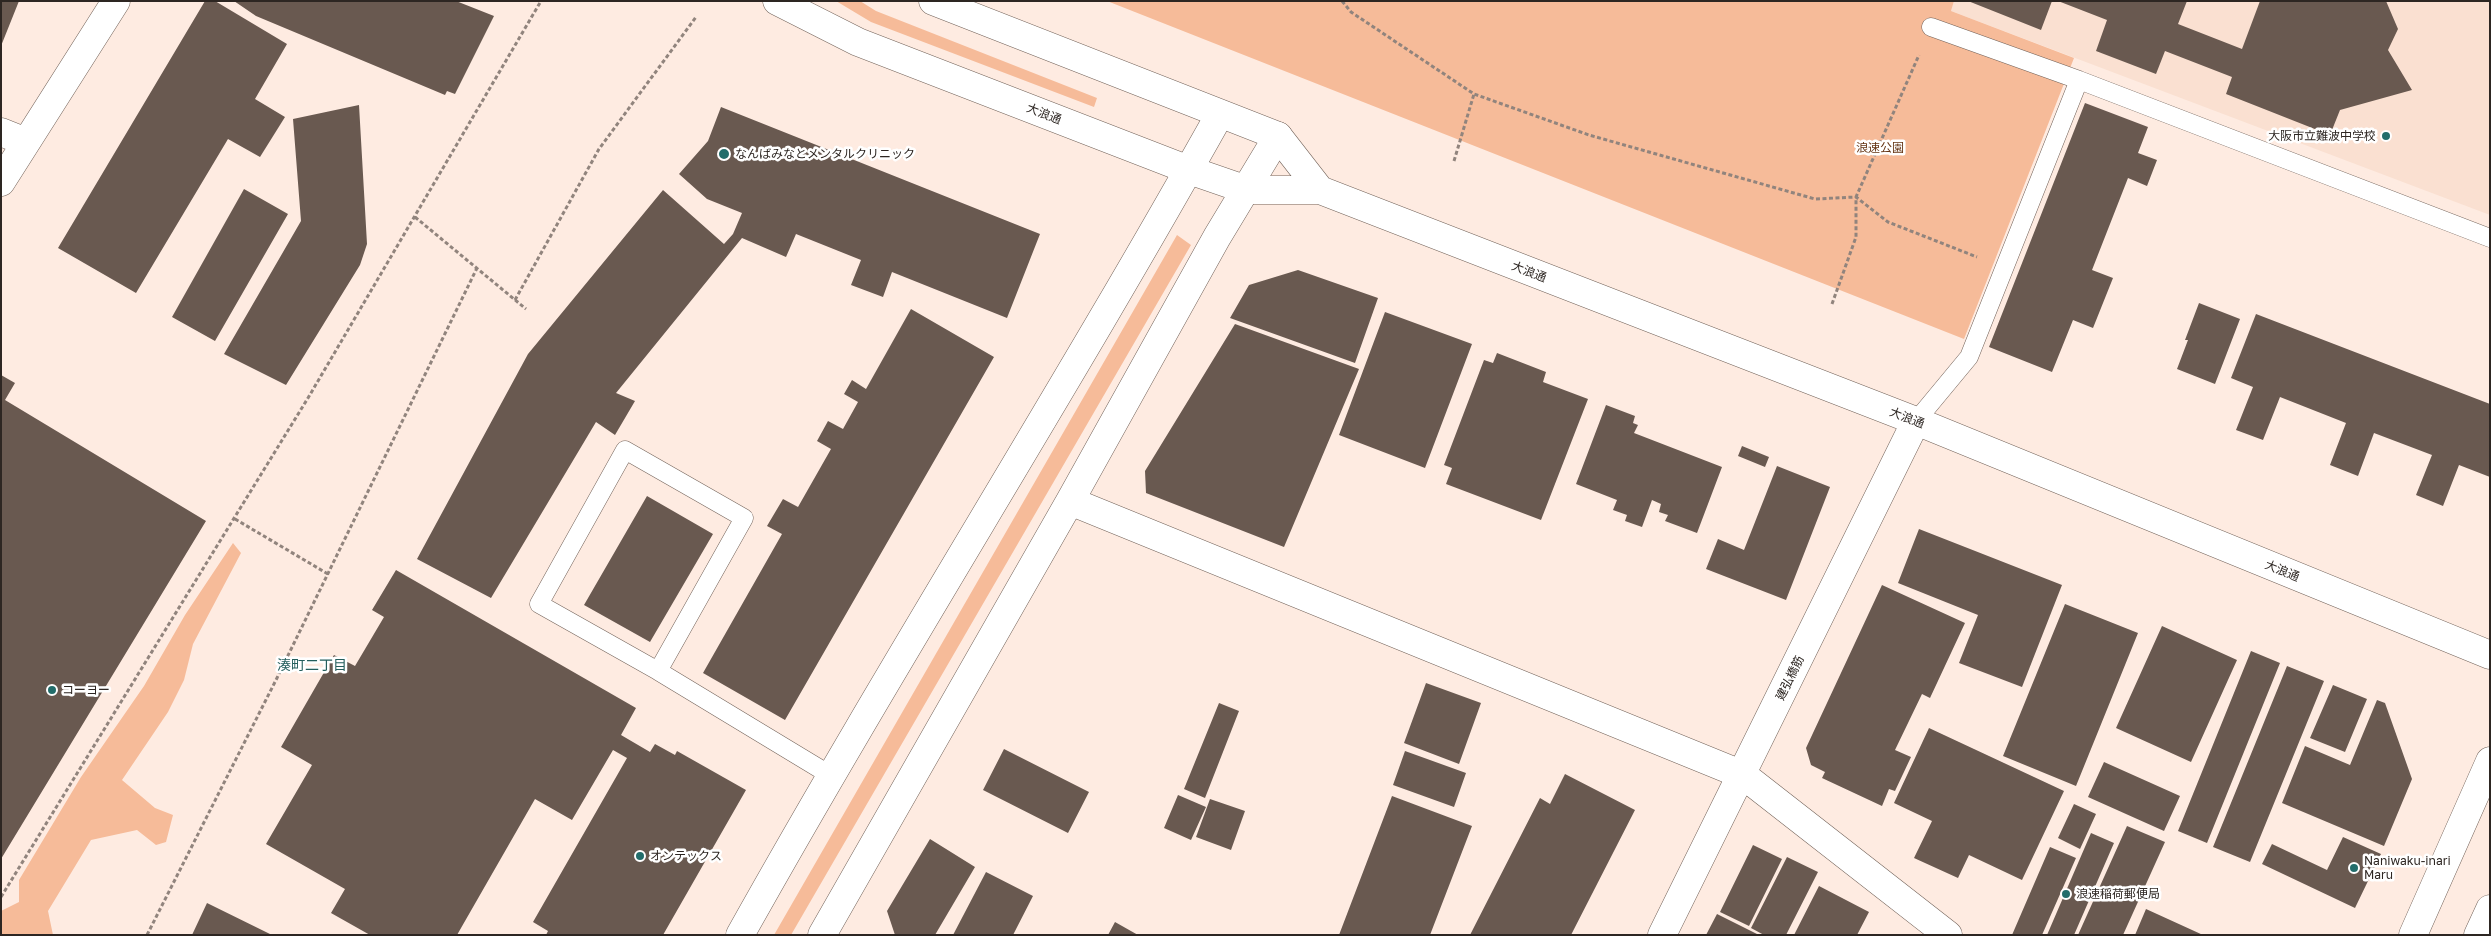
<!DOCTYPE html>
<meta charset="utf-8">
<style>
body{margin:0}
#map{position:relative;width:2491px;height:936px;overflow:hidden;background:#feebe1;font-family:"Golos Text",sans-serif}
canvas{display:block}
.frame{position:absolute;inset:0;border:2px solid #2d2622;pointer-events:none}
</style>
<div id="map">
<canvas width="2491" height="936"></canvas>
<div class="frame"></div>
</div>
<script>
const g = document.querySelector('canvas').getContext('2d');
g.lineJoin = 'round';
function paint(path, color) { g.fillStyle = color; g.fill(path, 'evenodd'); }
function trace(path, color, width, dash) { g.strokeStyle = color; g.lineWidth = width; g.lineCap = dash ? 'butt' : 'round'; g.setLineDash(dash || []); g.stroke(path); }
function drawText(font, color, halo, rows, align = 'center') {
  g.font = font + ' "Golos Text","Noto Sans JP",sans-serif'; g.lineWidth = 5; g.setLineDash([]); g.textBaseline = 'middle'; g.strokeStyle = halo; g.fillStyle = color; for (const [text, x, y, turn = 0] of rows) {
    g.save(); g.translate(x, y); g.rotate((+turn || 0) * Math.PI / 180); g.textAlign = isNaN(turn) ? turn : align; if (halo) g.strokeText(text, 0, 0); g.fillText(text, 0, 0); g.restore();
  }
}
paint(new Path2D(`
 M1954,1h536v214l-539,-204z`), '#fae0d1');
paint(new Path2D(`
 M836,1h24l16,10 221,87 -3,9 -223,-85z
 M1107,1h847l-3,10 123,47 -110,281z
 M1177,235l14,10 -400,690h-17z
 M233,543l8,10 -48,91 -9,36 -16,32 -46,68 33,28 18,7 -7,27 -10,3 -19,-15 -46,10 -43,71 5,24h-52v-24l18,-9v-22l62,-103 63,-91 41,-71z`), '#f6bb99');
paint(new Path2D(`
 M1,1h18l-18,45z
 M205,1h10l72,43 -32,55 30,18 -25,40 -32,-18 -92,154 -78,-45z
 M234,1h222l38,15 -39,78 -8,-3 -2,4 -189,-79z
 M1968,1h84l-11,29z
 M2058,1h129l-9,23 64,25 18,-48h126l12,28 -10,21 24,40 -72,20 -10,25 -104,-41 6,-17 -67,-26 -9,23 -60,-23 11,-31z
 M2085,103l63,24 -10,26 19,7 -10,26 -19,-8 -36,92 21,8 -20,50 -20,-8 -21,52 -63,-25z
 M359,105l8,139 -7,21 -74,120 -62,-31 77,-133 -8,-102z
 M721,107l319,127 -33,84 -115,-46 -9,25 -32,-12 10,-25 -65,-26 -10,23 -44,-19 -126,155 19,8 -20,34 -19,-13 -105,176 -74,-39 111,-205 135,-164 61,54 9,-10 9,-21 -35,-14 -28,-25 29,-33z
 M244,189l44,25 -73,127 -43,-24z
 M1298,270l80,28 -23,65 -125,-45 19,-33z
 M2199,303l41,16 -25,65 -38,-15 11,-29h-3z
 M911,309l83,48 -209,363 -82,-47 79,-139 -15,-8 16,-27 15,8 33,-58 -14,-8 11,-20 15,8 15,-27 -14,-8 8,-14 14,9z
 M1385,312l87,32 -47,124 -86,-33z
 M2256,314l234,90v73l-31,-12 -16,41 -27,-11 16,-40 -58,-22 -16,43 -28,-11 16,-42 -66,-26 -17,43 -27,-10 17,-43 -22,-9z
 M1235,324l124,45 -75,178 -138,-54 -1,-22z
 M1497,353l49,19 -3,10 45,17 -47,121 -95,-36 6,-16 -8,-3 40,-105 9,3z
 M1,375l14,8 -10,17 201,121 -205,338z
 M1606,405l29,11 -2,7 5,2 -4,8 88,34 -25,66 -32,-12 3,-6 -9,-3 2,-8 -9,-4 -10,27 -17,-6 2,-6 -14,-5 4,-10 -41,-16z
 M1742,446l27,11 -4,10 -27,-11z
 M1777,466l53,21 -44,113 -80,-31 12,-30 26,11z
 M647,496l66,38 -63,108 -66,-37z
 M1919,529l143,56 -40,102 -63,-24 19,-48 -80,-32z
 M396,570l240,138 -15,27 29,17 5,-8 20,11 2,-4 69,39 -83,145h-117l2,-4 -15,-9 94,-164 -14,-8 -41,70 -37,-21 -78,136h-87l-39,-22 14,-24 -79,-45 46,-79 -31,-18 53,-92 21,11 29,-49 -12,-7z
 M1882,585l83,38 -35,75 -8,-4 -27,56 16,7 -16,34 -6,-2 -7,17 -60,-28 3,-6 -14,-7 -5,-17z
 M2065,604l73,29 -62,153 -73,-30z
 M2162,626l75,34 -46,102 -75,-34z
 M2251,651l29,12 -73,180 -29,-12z
 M2287,666l37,15 -74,181 -37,-15z
 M1426,683l55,20 -22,61 -55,-21z
 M2333,685l34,14 -22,53 -35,-14z
 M2377,700l8,3 27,76 -28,67 -102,-43 23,-57 45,19z
 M1219,703l20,8 -34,87 -21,-9z
 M1929,728l135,63 -42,89 -53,-25 -11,23 -44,-20 18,-37 -38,-18z
 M1004,749l85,43 -21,41 -85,-43z
 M1405,751l61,22 -12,34 -61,-22z
 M2104,762l76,34 -16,35 -76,-34z
 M1565,774l70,36 -64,125h-101l70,-137 10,6z
 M1178,795l28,12 -15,33 -27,-12z
 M1392,796l80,30 -42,109h-91z
 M1210,799l35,12 -14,39 -35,-13z
 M2074,804l22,10 -16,35 -22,-11z
 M2127,826l38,16 -42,93h-45z
 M2091,833l23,10 -40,92h-27z
 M2343,837l38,17 -26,54 -93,-44 10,-20 55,26z
 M930,839l45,28 -40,68h-40l-8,-24z
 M1753,845l29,14 -33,67 -29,-14z
 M2050,847l26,11 -34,77h-30z
 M1787,857l31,15 -32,63h-22l-13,-7z
 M986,872l47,24 -20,39h-60z
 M1819,886l50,26 -12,23h-63z
 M207,903l65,32h-80z
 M2146,909l57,26h-68z
 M1717,914l42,21h-53z
 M1115,922l23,13h-30z`), '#695950');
const service = new Path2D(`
 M1931,27l148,53 411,158
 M1916,421l53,-64 110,-277
 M658,671l86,-153 -119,-68 -86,154 119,67 172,104`);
const minor = new Path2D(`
 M2413,935l77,-174`);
const tertiary = new Path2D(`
 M1,132l25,10
 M1,182l115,-181
 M1070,501l673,274 205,160
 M740,935c155,-277 325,-544 480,-821
 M822,935l248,-434 147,-264 61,-101
 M1662,935l254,-514`);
const primary = new Path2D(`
 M777,1l81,41 331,128 58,20h73l596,231 574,234
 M933,1l345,135 42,54
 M2478,935l12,-26`);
trace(service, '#726259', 19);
trace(minor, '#726259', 29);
trace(tertiary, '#726259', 29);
trace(primary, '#726259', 29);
trace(new Path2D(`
 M1342,1l9,11 123,82 115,41 226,64 41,-2 32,25 89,35
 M1454,161l20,-67
 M415,217l111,92
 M515,300l84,-151 97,-132
 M1832,304l24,-67v-40l63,-142
 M235,519l93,55
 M1,897l307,-499 233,-397
 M147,935l130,-257 200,-410`), '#91847d', 3, [4, 2.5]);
trace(service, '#fff', 18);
trace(minor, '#fff', 28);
trace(tertiary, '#fff', 28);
trace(primary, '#fff', 28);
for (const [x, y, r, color] of [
 [2386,136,5,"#226d6b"],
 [724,154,6,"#226d6b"],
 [52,690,5,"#226d6b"],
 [640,856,5,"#226d6b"],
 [2354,868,5,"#226d6b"],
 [2066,894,5,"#226d6b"]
]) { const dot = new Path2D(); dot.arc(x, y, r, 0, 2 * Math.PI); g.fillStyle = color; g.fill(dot); trace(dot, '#fff', 2); }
drawText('12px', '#2d2622', '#fff', [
 ["大浪通",1044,114,21],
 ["大浪通",1529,272,21],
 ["大浪通",1907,418,21],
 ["大浪通",2282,571,22],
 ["建弘橋筋",1790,678,-64]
]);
drawText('12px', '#2d2622', '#fff', [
 ["大阪市立難波中学校",2376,136,"right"],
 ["なんばみなとメンタルクリニック",735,154],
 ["コーヨー",62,690],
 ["オンテックス",650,856],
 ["Naniwaku-inari",2364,861],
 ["Maru",2364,875],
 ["浪速稲荷郵便局",2076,894]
], 'left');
drawText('12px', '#653413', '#fff', [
 ["浪速公園",1880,148]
]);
drawText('14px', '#245e5c', '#fff', [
 ["湊町二丁目",312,666]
]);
</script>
